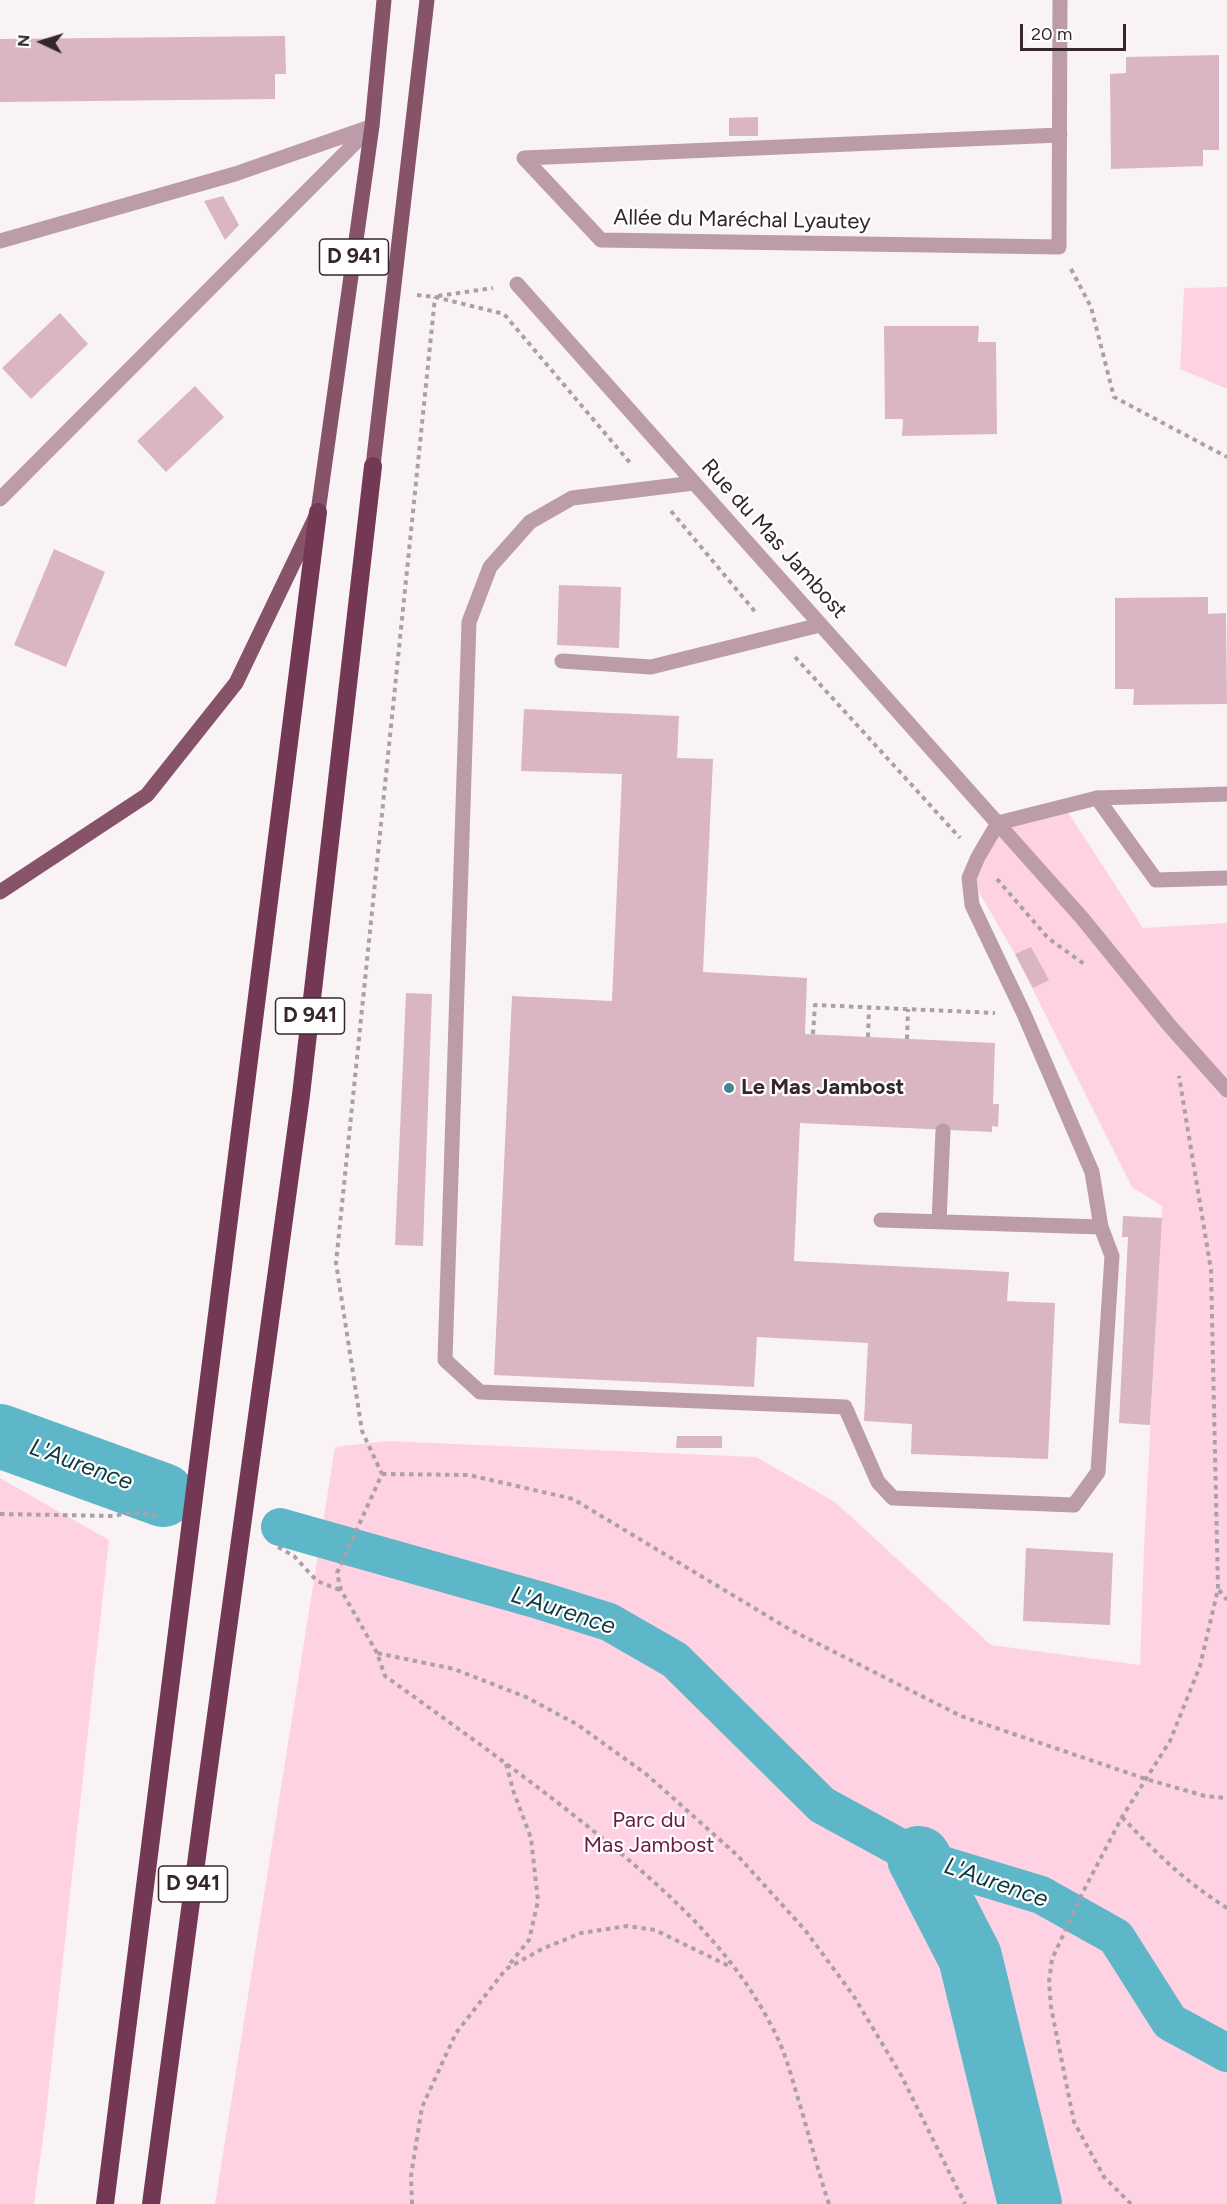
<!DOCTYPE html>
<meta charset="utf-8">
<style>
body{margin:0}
#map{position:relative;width:1227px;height:2204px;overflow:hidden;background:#faf3f6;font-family:Figtree,sans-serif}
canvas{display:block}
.north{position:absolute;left:12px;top:12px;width:60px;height:60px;-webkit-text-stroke:4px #fff;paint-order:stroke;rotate:274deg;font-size:16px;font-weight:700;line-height:24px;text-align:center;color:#34262c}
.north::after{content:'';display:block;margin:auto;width:21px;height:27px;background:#34262c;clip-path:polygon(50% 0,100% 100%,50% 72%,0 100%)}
.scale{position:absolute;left:1020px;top:24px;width:106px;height:27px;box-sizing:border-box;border:3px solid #34262c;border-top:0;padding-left:8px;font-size:18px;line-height:21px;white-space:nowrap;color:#34262c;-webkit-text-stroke:4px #fff;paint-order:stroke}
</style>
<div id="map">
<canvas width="1227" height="2204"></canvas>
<div class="north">N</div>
<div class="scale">20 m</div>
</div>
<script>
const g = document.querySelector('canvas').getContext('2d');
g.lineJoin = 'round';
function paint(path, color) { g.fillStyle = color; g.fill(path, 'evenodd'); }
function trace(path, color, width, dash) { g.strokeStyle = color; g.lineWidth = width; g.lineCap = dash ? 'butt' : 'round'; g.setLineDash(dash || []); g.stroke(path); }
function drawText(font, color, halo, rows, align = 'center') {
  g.font = font + ' Figtree,sans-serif'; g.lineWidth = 4.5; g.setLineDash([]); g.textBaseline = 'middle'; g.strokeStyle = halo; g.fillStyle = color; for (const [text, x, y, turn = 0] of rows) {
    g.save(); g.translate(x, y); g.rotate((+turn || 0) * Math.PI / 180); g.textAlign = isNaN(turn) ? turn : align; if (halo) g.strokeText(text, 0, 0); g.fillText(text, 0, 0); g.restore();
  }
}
paint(new Path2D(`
 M1227,287v101h-2l-45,-19 4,-81z
 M1064,806l79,122 84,-5v1281h-1012l120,-757 51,-6 370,16 79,45 156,143 149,20 4,-117 18,-342 -30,-19 -117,-233 -44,-75 27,-56z
 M0,1478l109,62 -64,583 -11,81h-34z`), '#ffd2e3');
trace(new Path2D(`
 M280,1527l262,74 67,21 66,38 147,145 97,53 122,37 75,42 54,85 57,31`), '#5db7c9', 38);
trace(new Path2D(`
 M0,1436l163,59
 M919,1858l51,99 60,247`), '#5db7c9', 64);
paint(new Path2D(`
 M285,36l1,38h-11v25l-275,3v-63z
 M1219,55v95h-16v16l-92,3 -1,-95 16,-1v-16z
 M758,117v19h-29v-18z
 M223,196l16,29 -14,15 -21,-39z
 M60,313l28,31 -57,55 -29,-31z
 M884,326h95l-1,16h18l1,92 -95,2 1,-17h-18z
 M195,386l29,31 -58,55 -29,-31z
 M54,549l51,23 -39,95 -52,-22z
 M559,585l62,2 -2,61 -62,-3z
 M1208,597v17l18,-1 1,91 -94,1 1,-16h-19v-91z
 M524,709l155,7 -2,42 36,1 -10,213 104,6 -2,56 190,9 -2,61h6l-1,23 -6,-1v6l-192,-9 -6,138 215,11 -2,29 48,2 -7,156 -137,-5 1,-30 -48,-3 4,-78 -111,-6 -3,50 -260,-12 18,-379 100,5 10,-227 -101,-3z
 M1031,947l18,33 -16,8 -18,-34z
 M406,993l26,1 -9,252 -28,-1z
 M1123,1216l39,2 -12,207 -31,-2 9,-186h-6z
 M677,1436h45v12h-46z
 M1026,1548l87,5 -3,72 -87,-4z`), '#dab5c4');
trace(new Path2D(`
 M1071,269l20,38 23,90 113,60
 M417,295l18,2 69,17 127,150
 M438,296l55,-8
 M671,511l86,103
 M795,657l165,181
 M997,879l51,59 36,26
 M813,1034l2,-29 180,8
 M868,1037l1,-29
 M907,1039l1,-30
 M382,1474l87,1 104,24 216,130 172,87 185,63 59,17 22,2
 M0,1514l114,2 18,-4 29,4
 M278,1547l16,9 23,25 23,9
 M1219,1590l8,10
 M377,1653l-36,-63 -4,-17 45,-99 -20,-43 -26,-168 99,-966
 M506,1764l8,29 17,45 7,63 -9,39 -21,26
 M1122,1817c35,37 61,63 105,91
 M412,2204l-1,-28 11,-69 34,-74 50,-64 36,-20 39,-16 46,-7 28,4 76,37
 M829,2204c-12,-36 -21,-73 -32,-109 -7,-23 -13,-47 -25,-68 -41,-80 -107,-138 -176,-194 -68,-55 -140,-106 -211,-157l-8,-23 77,16 72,28 52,28 68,49 91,81 68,75 48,65 48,80 64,129
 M1131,2204l-27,-27 -30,-55 -23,-115 -2,-25 3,-23 31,-67 39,-75 48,-76 30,-75 18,-77 -7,-319 -32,-194`), '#aaa0a5', 4, [4.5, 4.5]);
trace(new Path2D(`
 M0,241l235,-67 132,-46
 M517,284l565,634 87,107 58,65
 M694,483l-122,15 -42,24 -40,45 -21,55 -24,738 35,32 365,15 33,75 15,16 181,7 24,-33 14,-216 -11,-29 -9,-55 -68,-158 -52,-109 -3,-27 9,-21 20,-34 99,-25
 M0,499l372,-373
 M562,661l89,6 169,-42
 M881,1220l220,7
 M939,1222l4,-91`), '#bb9ca8', 15);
trace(new Path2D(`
 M1060,135l-536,23 77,82 458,7 1,-247
 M1227,794l-130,4 59,82 71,-2`), '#bb9ca8', 15);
trace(new Path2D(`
 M373,466l54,-466
 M0,892l147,-97 89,-112 82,-171 54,-386 12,-126`), '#875369', 15);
trace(new Path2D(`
 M105,2204l213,-1692
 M151,2204l54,-408 96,-701 72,-629`), '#733853', 18);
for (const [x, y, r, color] of [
 [729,1088,6,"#428794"]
]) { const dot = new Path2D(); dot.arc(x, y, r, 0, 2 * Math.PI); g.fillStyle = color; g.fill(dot); trace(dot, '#fff', 2); }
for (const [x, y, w] of [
 [354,257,69],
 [310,1016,69],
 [193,1884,69]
]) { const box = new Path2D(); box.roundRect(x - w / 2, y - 18, w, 36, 4.5); g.fillStyle = '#fff'; g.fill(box); trace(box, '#34262c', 1.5); }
drawText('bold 21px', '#34262c', null, [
 ["D 941",354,257],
 ["D 941",310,1016],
 ["D 941",193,1884]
]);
drawText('22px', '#34262c', '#fff', [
 ["Allée du Maréchal Lyautey",742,220,1],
 ["Rue du Mas Jambost",774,539,48]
]);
drawText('bold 22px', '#34262c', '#fff', [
 ["Le Mas Jambost",741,1088]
], 'left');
drawText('22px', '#6c1d46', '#fff', [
 ["Parc du",649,1821],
 ["Mas Jambost",649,1846]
]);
drawText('italic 24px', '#0e3941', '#fff', [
 ["L'Aurence",81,1465,20],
 ["L'Aurence",563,1611,18],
 ["L'Aurence",996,1883,19]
]);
</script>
